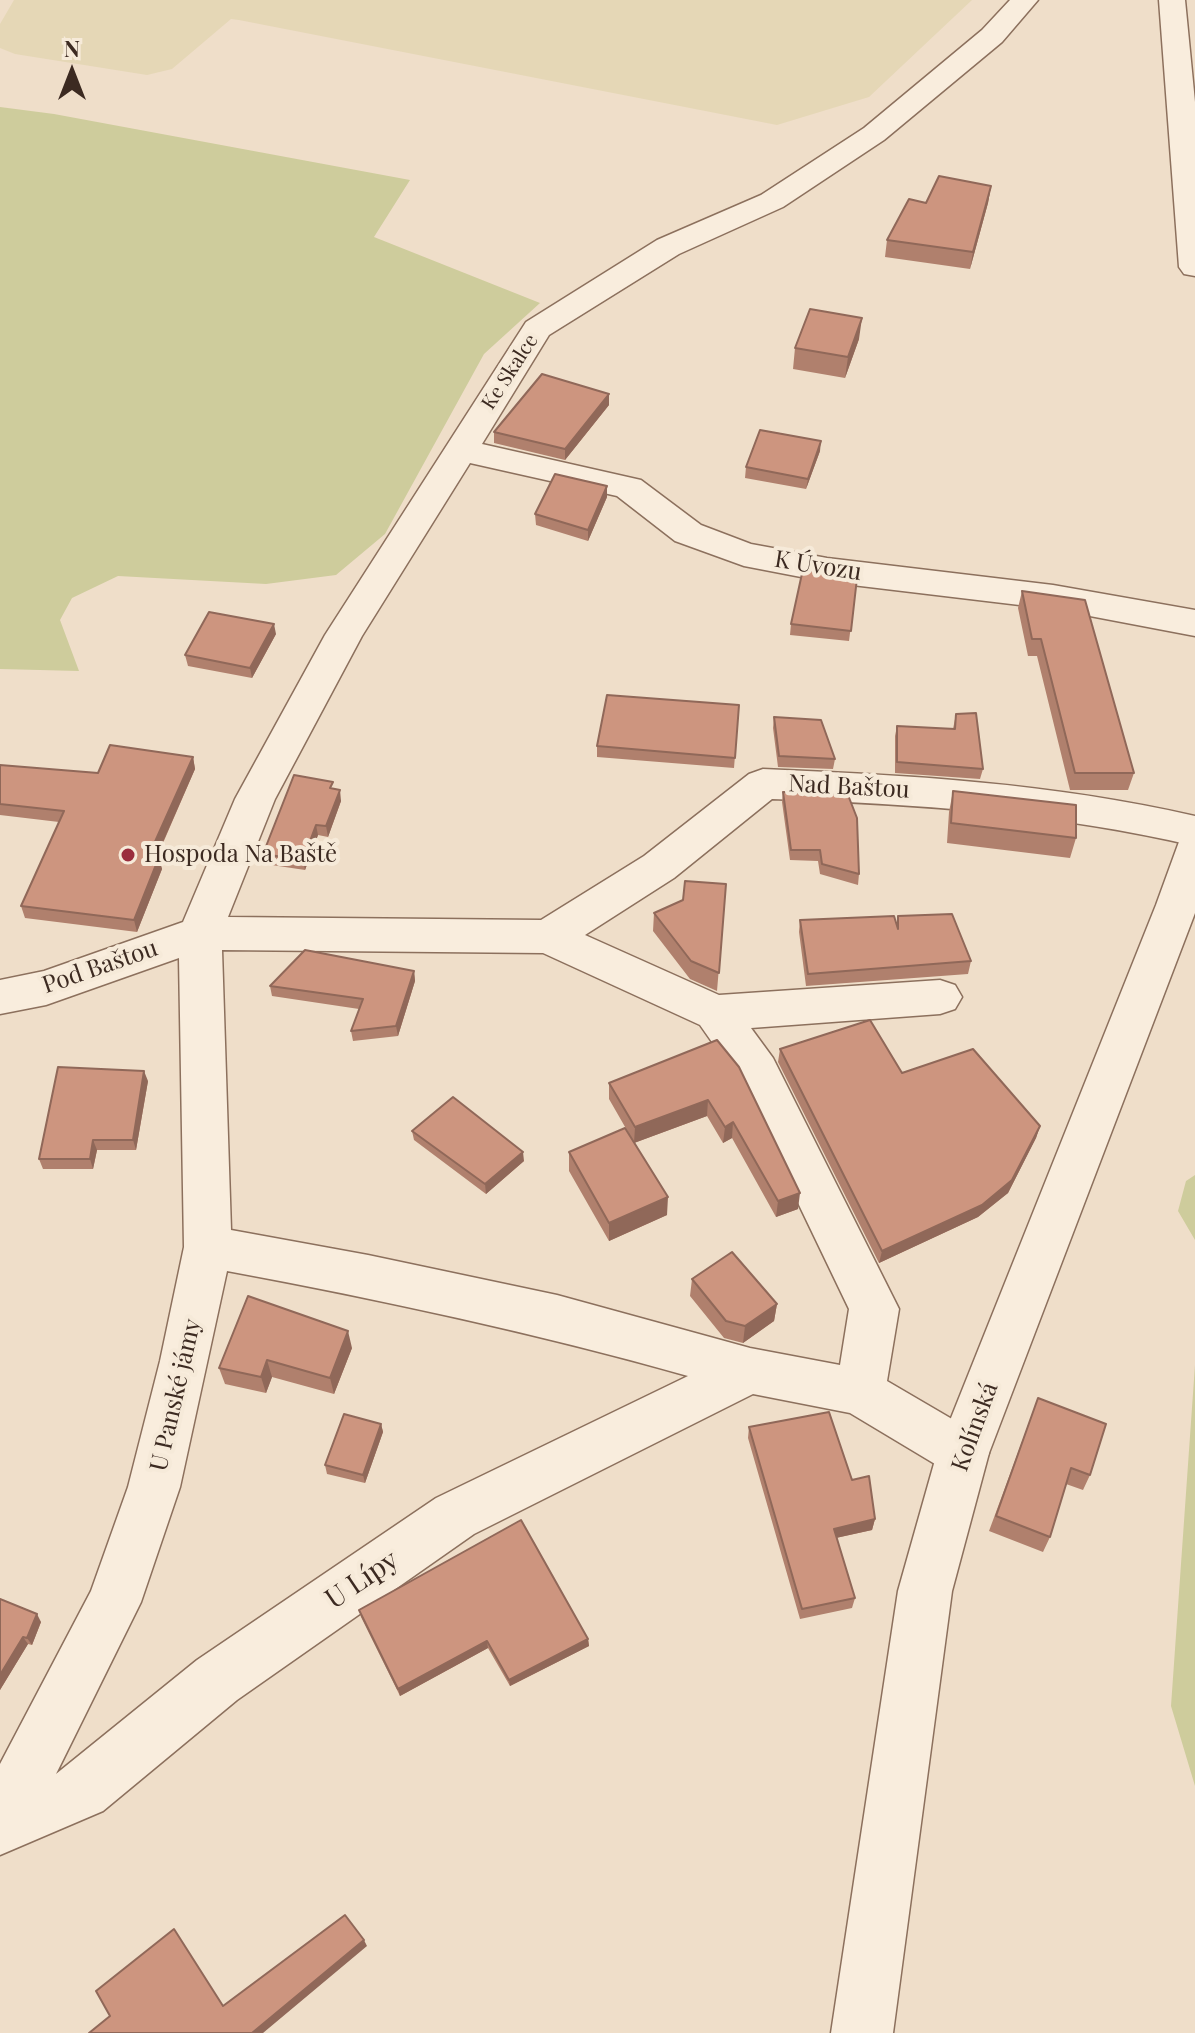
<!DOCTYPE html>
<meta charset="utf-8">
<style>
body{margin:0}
#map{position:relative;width:1195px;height:2033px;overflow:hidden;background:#efdec9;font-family:"Playfair Display",serif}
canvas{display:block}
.north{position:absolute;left:32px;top:32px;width:80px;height:80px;-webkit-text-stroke:6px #f6ead9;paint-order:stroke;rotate:0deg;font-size:22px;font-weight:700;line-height:32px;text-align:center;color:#3c2a21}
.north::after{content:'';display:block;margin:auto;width:28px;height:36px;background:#3c2a21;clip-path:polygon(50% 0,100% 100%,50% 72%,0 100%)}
</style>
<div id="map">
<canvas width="1195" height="2033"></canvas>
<div class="north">N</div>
</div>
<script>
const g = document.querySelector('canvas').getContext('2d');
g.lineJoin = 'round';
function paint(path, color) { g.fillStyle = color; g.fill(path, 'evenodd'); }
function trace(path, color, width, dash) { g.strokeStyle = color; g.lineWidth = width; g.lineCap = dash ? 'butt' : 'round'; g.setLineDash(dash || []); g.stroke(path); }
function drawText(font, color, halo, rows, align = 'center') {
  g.font = font + ' "Playfair Display",serif'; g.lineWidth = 8; g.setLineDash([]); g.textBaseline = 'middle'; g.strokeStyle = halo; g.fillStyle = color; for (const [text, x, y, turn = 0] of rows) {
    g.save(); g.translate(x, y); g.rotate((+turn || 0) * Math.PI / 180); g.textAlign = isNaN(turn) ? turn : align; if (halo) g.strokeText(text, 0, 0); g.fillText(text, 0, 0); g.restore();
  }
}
paint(new Path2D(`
 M14,0h958l-103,97 -92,28 -538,-105 -8,-1 -59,50 -25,6 -132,-21 -15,-6v-24z`), '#e5d7b6');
paint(new Path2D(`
 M0,107l54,7 356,66 -36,57 166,66 -56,51 -99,180 -49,41 -70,9 -148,-8 -46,22 -12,22 19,51 -79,-2z
 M1195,1175v65l-17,-29 8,-30z
 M1195,1365v421l-24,-80z`), '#cecc9c');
const minor = new Path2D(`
 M1010,0h28l-36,42 -118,98 -101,67 -104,47 -130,81 -67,109 159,36 60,45 50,19 76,14 226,27 142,25v26l-142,-27 -226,-27 -83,-16 -69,-25 -58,-45 -147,-33 -108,173 -87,163 -47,118 313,3 103,-64 105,-82 14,-5c146,6 289,14 432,47v30c-140,-33 -280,-42 -423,-47l-98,79 -89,57 134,60 221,-15 15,5 7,12 -7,12 -15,5 -189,14 22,30 126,251 -12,72 94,55 8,17 -8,17 -18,7 -18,-7 -95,-57 -97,-19 -279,140 -237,166 -134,111 -103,44v-91l91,-173 37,-104 32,-126 24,-114 -5,-289 -133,47 -46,9v-34l44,-9 139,-49 52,-123 90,-164 201,-313 131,-82 104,-45 103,-67 118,-98zM222,950l321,3 157,72 40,57 109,227 -9,56 -90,-17 -193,-53 -189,-40 -137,-25zM227,1271c156,29 309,62 461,105l-252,122 -239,162 -141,114 85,-172 39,-115z`);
const tertiary = new Path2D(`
 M1159,0h26l10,102v174l-11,-2 -5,-7z
 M1195,835v78l-206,540 -37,138 -59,442h-62l67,-442 39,-138 219,-548 24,-66z`);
trace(minor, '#8c705d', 3);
trace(tertiary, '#8c705d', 3);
paint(minor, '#f9eddd');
paint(tertiary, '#f9eddd');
paint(new Path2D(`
 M991,186l-3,17 -18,66 -85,-12 2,-17 39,-37z
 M859,339l-14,39 -52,-9 2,-21z
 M609,394v11l-44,55 -71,-17v-11z
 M820,451l-14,38 -61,-11 1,-11z
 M607,497l-19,44 -52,-16 -1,-11z
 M857,578l-8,63 -59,-6 1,-11z
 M1022,591l112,182 -6,17h-58l-33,-134h-9l-10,-48z
 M276,634l-24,44 -64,-12 -3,-11z
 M739,705l-5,63 -137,-11v-11z
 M956,714l27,55 -3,10 -85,-6v-37l2,-10 56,3z
 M774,717l61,42 -2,10 -55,-2 -5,-39z
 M193,757l2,12 -38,88 5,12 -25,63 -112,-14 -4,-12 38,-84 -59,-7v-50l98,8z
 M334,789l7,12 -13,36 -10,-2 -13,35 -40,-6 -2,-10z
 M953,791l123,47 -6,20 -123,-15 2,-31z
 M783,792l76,82 -1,11 -38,-11 -2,-13 -28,-1 -8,-58z
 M726,884l-9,107 -27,-12 -37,-48 1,-18z
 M898,916l73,45 -3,13 -162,12 -7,-54 1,-12 97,4z
 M414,971l1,10 -17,55 -45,5 -2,-10 8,-22 -87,-13 -2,-10z
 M717,1040l81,169 -22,8 -44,-79 -9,5 -16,-27 -73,27 33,72 -58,26 -40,-70v-19l63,-13 -23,-40v-16z
 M780,1049l122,24 138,53 -4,12 -28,55 -30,24 -99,46 -101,-201z
 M148,1081l-12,69h-39l-4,19h-50l-4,-10z
 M412,1131l112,30 -38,33 -72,-54z
 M692,1279l85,25 -3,17 -31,22 -19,-5 -34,-42z
 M352,1348l-18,46 -62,-17 -6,16 -41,-9 -6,-16z
 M1038,1398l52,77 -7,15 -17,-6 -16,53 -7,15 -54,-21z
 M381,1424l2,8 -18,51 -38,-9 -2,-9z
 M749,1427l103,53 23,39 -3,11 -36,8 19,60 -3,10 -52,11 -52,-181z
 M0,1599l41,23 -9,23 -4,-1 -28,46z
 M359,1610l229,29 1,7 -79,40 -22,-38 -88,48 -39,-79z`), '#b0806d');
paint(new Path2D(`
 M991,186l-3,17 -18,66 3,-17z
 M862,318l-3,21 -14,39 3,-21z
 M609,394v11l-44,55v-11z
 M821,441l-1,10 -14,38 2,-10z
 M607,486v11l-19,44v-11z
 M274,624l2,10 -24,44 -2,-10z
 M193,757l2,12 -43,98 -3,-12z
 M340,790l1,11 -13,36 -2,-11z
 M316,825l2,10 -13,35 -2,-10z
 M159,857l3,12 -25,63 -3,-12z
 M414,971l1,10 -17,55 -2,-10z
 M144,1071l4,10 -12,69 -3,-10z
 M708,1100l-1,16 -73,27 1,-16z
 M733,1122l-1,16 -9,5 2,-16z
 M1040,1126l-4,12 -28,55 -30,24 -99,46 3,-12z
 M93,1140l4,10 -4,19 -3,-10z
 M523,1152l1,9 -38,33 -1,-10z
 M800,1193l-2,16 -22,8 2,-16z
 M668,1197l-1,18 -58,26v-18z
 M777,1304l-3,17 -31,22 2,-17z
 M348,1331l4,17 -18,46 -4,-16z
 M267,1360l5,17 -6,16 -5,-16z
 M381,1424l2,8 -18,51 -2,-8z
 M875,1519l-3,11 -41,9 3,-10z
 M37,1614l4,8 -9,23 -5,-7z
 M23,1637l5,7 -28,46v-15z
 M588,1639l1,7 -79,40 -1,-6z
 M487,1641l1,7 -88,48 -2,-7z
 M364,1940l3,6 -104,87h-11z`), '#906859');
const building = new Path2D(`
 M939,176l52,10 -18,66 -86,-12 22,-41 17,4z
 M810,309l52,9 -14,39 -53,-9z
 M542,374l67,20 -44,55 -71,-17z
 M760,430l61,11 -13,38 -62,-12z
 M555,474l52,12 -19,44 -53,-16z
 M803,569l54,9 -6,53 -60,-7z
 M1022,591l63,9 49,173h-59l-34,-134h-9z
 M209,612l65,12 -24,44 -65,-13z
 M607,695l132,10 -4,53 -138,-12z
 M976,713l7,56 -86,-7v-36l58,3 1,-15z
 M774,717l47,3 14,39 -56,-3z
 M110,745l83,12 -44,98 10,2 -25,63 -113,-14 43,-95 -64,-7v-39l98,8z
 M294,775l39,7 -3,6 10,2 -14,36 -10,-1 -13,35 -40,-6z
 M953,791l123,14v33l-125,-15z
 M783,792l65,3 9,23 2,56 -37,-10 -2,-14h-29z
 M685,881l41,3 -7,89 -28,-12 -37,-48 29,-13z
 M952,914l19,47 -163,13 -8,-54 94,-4 4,13v-13z
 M305,950l109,21 -18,55 -45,5 12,-32 -93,-13z
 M870,1020l32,53 71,-24 67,77 -28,54 -30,25 -100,46 -102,-202z
 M717,1040l22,27 61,126 -22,8 -45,-79 -8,5 -17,-27 -73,27 -26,-44z
 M58,1067l86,4 -11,69h-40l-3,19h-51z
 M453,1097l70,55 -38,32 -73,-53z
 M625,1128l43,69 -59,26 -40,-71z
 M732,1252l45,52 -32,22 -19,-5 -34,-42z
 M248,1296l100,35 -18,47 -63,-18 -6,17 -42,-9z
 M1038,1398l68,26 -16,51 -19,-7 -21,69 -54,-21z
 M829,1412l23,68 17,-4 6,43 -41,10 21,69 -53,11 -53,-182z
 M344,1414l37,10 -18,51 -38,-10z
 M521,1520l67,119 -79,41 -22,-39 -89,48 -39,-79z
 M0,1599l37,15 -10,24 -4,-1 -23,38z
 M345,1915l19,25 -112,93h-163l21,-17 -14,-25 78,-62 49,77z`);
paint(building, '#cd957f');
trace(building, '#906859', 2);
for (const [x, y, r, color] of [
 [128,855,8,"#9b2d3d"]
]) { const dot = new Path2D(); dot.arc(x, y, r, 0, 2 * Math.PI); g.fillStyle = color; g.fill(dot); trace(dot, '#f6ead9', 3); }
drawText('20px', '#3c2a21', '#f6ead9', [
 ["Ke Skalce",510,372,-57]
]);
drawText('24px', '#3c2a21', '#f6ead9', [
 ["K Úvozu",818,566,9],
 ["Nad Baštou",849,787,3],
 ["Pod Baštou",100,967,-19],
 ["U Panské jámy",176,1395,-77],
 ["Kolínská",975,1427,-70]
]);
drawText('24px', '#3c2a21', '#f6ead9', [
 ["Hospoda Na Baště",144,855]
], 'left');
drawText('28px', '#3c2a21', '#f6ead9', [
 ["U Lípy",362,1580,-34]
]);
</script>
